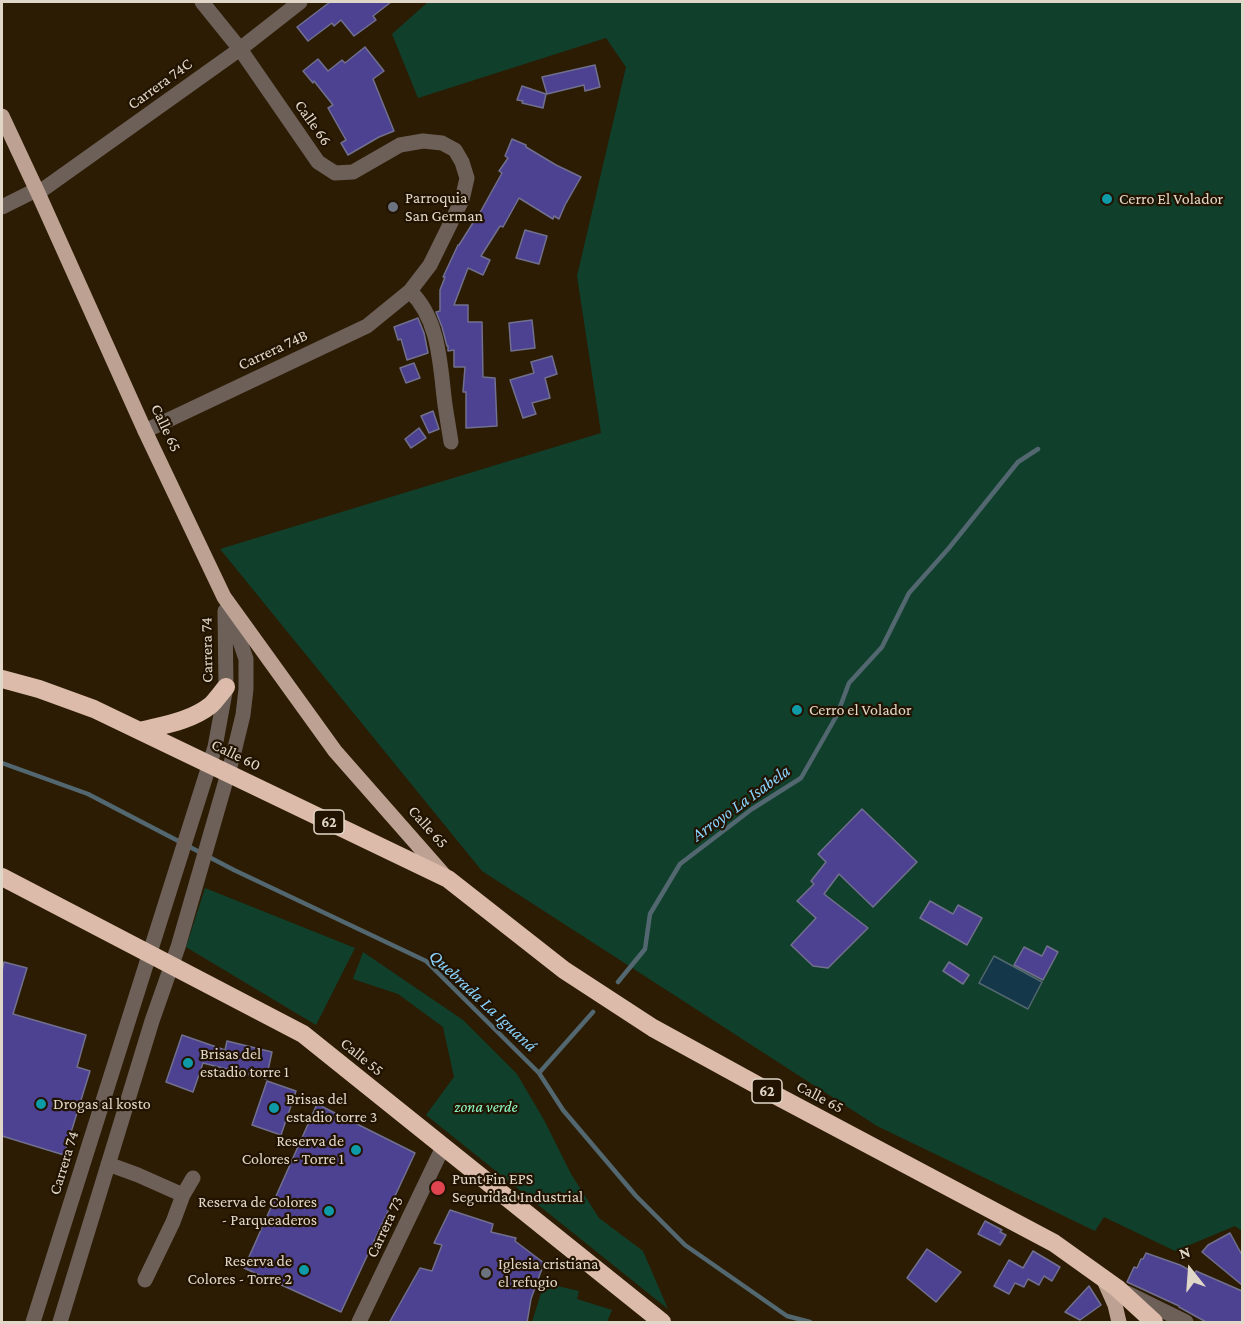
<!DOCTYPE html>
<meta charset="utf-8">
<style>
body{margin:0}
#map{position:relative;width:1244px;height:1324px;overflow:hidden;background:#2b1c03;font-family:"Crimson Pro",serif}
canvas{display:block}
.frame{position:absolute;inset:0;border:3px solid #e1d7c8;pointer-events:none}
.north{position:absolute;left:1160px;top:1240px;width:60px;height:60px;-webkit-text-stroke:4px #211300;paint-order:stroke;rotate:343deg;font-size:16px;font-weight:700;line-height:24px;text-align:center;color:#e1d7c8}
.north::after{content:'';display:block;margin:auto;width:21px;height:27px;background:#e1d7c8;clip-path:polygon(50% 0,100% 100%,50% 72%,0 100%)}
</style>
<div id="map">
<canvas width="1244" height="1324"></canvas>
<div class="frame"></div>
<div class="north">N</div>
</div>
<script>
const g = document.querySelector('canvas').getContext('2d');
g.lineJoin = 'round';
function paint(path, color) { g.fillStyle = color; g.fill(path, 'evenodd'); }
function trace(path, color, width, dash) { g.strokeStyle = color; g.lineWidth = width; g.lineCap = dash ? 'butt' : 'round'; g.setLineDash(dash || []); g.stroke(path); }
function drawText(font, color, halo, rows, align = 'center') {
  g.font = font + ' "Crimson Pro",serif'; g.lineWidth = 4.5; g.setLineDash([]); g.textBaseline = 'middle'; g.strokeStyle = halo; g.fillStyle = color; for (const [text, x, y, turn = 0] of rows) {
    g.save(); g.translate(x, y); g.rotate((+turn || 0) * Math.PI / 180); g.textAlign = isNaN(turn) ? turn : align; if (halo) g.strokeText(text, 0, 0); g.fillText(text, 0, 0); g.restore();
  }
}
paint(new Path2D(`
 M428,2h814v1229l-7,-5 -60,25 -71,-34 -9,14 -218,-105 -395,-255 -262,-322 381,-116 -24,-157 49,-209 -20,-29 -188,60 -26,-64z
 M205,888l150,60 -39,77 -130,-78z
 M363,952l100,68 54,54 27,46 27,54 28,44 44,33 25,58 -242,-194 28,-38 -11,-50 -45,-33 -45,-15z
 M544,1283l35,8 -2,8 35,11 -5,12h-75z`), '#10402c');
const water = new Path2D(`
 M994,956l48,26 -14,27 -49,-26z`);
paint(water, '#143749');
trace(water, '#52676f', 1.5);
trace(new Path2D(`
 M2,763l86,31 146,76 192,91 113,112 24,37 73,86 49,49 102,71 23,6
 M618,982l27,-33 5,-35 30,-50 72,-55 49,-31 36,-63 12,-32 33,-36 27,-54 40,-45 69,-86 20,-13
 M539,1073l54,-61`), '#52676f', 4.5);
const building = new Path2D(`
 M330,2h61l-18,14 3,4 -22,16 -13,-16 -7,6 -2,-3 -24,18 -11,-14z
 M365,47l19,24 -11,8 21,52 -15,6 -31,18 -7,-12 5,-3 -18,-32 5,-3 -19,-24 -1,2 -10,-12 15,-12 10,12 14,-11 3,3z
 M595,65l5,22 -15,4 -1,-6 -37,9 -5,-17z
 M522,86l24,8 -3,14 -21,-5 1,-2 -6,-1z
 M512,139l14,6v2l30,18 25,12 -16,28 -6,14 -5,-3 -1,3 -34,-21 -16,29 -3,-1 -19,30 9,4 -7,15 -15,-7 -14,37h14v17h14l1,55 12,1 2,48 -31,2v-36h-3l2,-25h-11v-17l-6,1v-5h-1l-5,-19 -6,-15 4,-1v-21l5,-13h-2l15,-32h1l17,-27h1l25,-45 -3,-2 9,-13 -3,-2z
 M525,230l22,6 -8,28 -23,-6z
 M418,318l6,15 4,20 -21,7 -6,-21 -3,1 -4,-13z
 M532,320l3,28 -24,3 -2,-28z
 M552,356l5,18 -12,4 5,20 -18,5 4,11 -13,4 -13,-38 24,-7 -3,-11z
 M414,363l6,15 -14,5 -6,-15z
 M433,411l6,18 -10,4 -8,-17z
 M419,428l7,10 -15,10 -6,-9z
 M862,809l55,53 -44,45 -34,-33 -15,20 44,34 -40,40 -15,-2 -22,-21 25,-27 -19,-17 17,-17 -3,-3 15,-19 -8,-8z
 M930,901l23,13 5,-9 24,13 -15,27 -47,-27z
 M1047,946l11,6 -15,28 -29,-15 10,-18 18,9z
 M4,962l23,6 -14,46 73,21 -9,32 13,4 -26,84 -62,-19v-165z
 M949,962l20,13 -6,9 -20,-13z
 M182,1035l43,15 2,-9 45,11 -6,27 -63,-16 -10,29 -27,-10z
 M267,1081l29,10 -15,44 -29,-10z
 M317,1104l98,49 -74,159 -97,-44z
 M450,1210l43,14 -2,8 25,6 -1,3 29,22 -13,36 -4,24h-138l31,-55 12,3 10,-26 -8,-2z
 M985,1221l17,9 -2,2 6,3 -6,10 -22,-11z
 M1230,1233l12,22v30l-40,-33 6,-7z
 M927,1249l34,23 -25,30 -29,-24z
 M1033,1251l27,16 -8,14 -8,-5 -5,9 -11,-6 -4,8 -9,-4 -6,11 -15,-8 15,-26 14,8z
 M1146,1253l34,12 15,8 1,-2 46,20v32h-34l-29,-16v-1l-52,-24 7,-15 3,1 4,-9h2z
 M1089,1286l12,19 -21,15 -15,-8z`);
paint(building, '#4d4191');
trace(building, '#71708e', 1.5);
trace(new Path2D(`
 M38,193l202,-144 60,-47
 M2,207l34,-17
 M410,291c30,29 30,75 35,114 2,13 4,25 6,37
 M145,431l222,-105 43,-35 20,-26 32,-65 5,-22 -5,-16 -7,-12 -13,-7 -19,-2 -23,4 -47,27 -18,1 -17,-11 -78,-113 -38,-47
 M108,1164l30,11 45,20
 M145,1280l28,-58 10,-27 10,-17
 M1127,1293l59,29
 M33,1322l182,-575 11,-60 -1,-76
 M60,1322l92,-301 26,-74 55,-191 10,-41 3,-26v-30l-18,-53
 M359,1322l84,-175`), '#6d6059', 15);
trace(new Path2D(`
 M2,116l36,77 107,238 79,166 111,154 109,124
 M1102,1276l13,29 4,17`), '#bda193', 15);
trace(new Path2D(`
 M2,679l37,10 55,20 354,170 116,91 89,58 124,68 277,147 63,45 37,34
 M140,731c24,-6 51,-10 71,-26 5,-5 10,-12 15,-18
 M2,877l301,157 359,288`), '#dcbbaa', 18);
for (const [x, y, r, color] of [
 [1107,199,6,"#0f9aa8"],
 [393,207,6,"#6b7280"],
 [797,710,6,"#0f9aa8"],
 [188,1063,6,"#0f9aa8"],
 [41,1104,6,"#0f9aa8"],
 [274,1108,6,"#0f9aa8"],
 [356,1150,6,"#0f9aa8"],
 [438,1188,8,"#e0444e"],
 [329,1211,6,"#0f9aa8"],
 [304,1270,6,"#0f9aa8"],
 [486,1273,6,"#6b7280"]
]) { const dot = new Path2D(); dot.arc(x, y, r, 0, 2 * Math.PI); g.fillStyle = color; g.fill(dot); trace(dot, '#211300', 2); }
for (const [x, y, w] of [
 [329,822,30],
 [767,1091,30]
]) { const box = new Path2D(); box.roundRect(x - w / 2, y - 12, w, 24, 4.5); g.fillStyle = '#211300'; g.fill(box); trace(box, '#e1d7c8', 1.5); }
drawText('bold 15px', '#e1d7c8', null, [
 ["62",329,822],
 ["62",767,1091]
]);
drawText('16px', '#e1d7c8', '#211300', [
 ["Carrera 74C",160,84,-36],
 ["Calle 66",313,123,55],
 ["Carrera 74B",273,350,-25],
 ["Calle 65",166,428,65],
 ["Carrera 74",207,650,-91],
 ["Calle 60",236,755,26],
 ["Calle 65",428,827,48],
 ["Calle 55",362,1057,39],
 ["Calle 65",820,1097,28],
 ["Carrera 74",64,1163,-73],
 ["Carrera 73",385,1227,-65]
]);
drawText('16px', '#e1d7c8', '#211300', [
 ["Parroquia",405,198],
 ["San German",405,216],
 ["Cerro El Volador",1119,199],
 ["Cerro el Volador",809,710],
 ["Brisas del",200,1054],
 ["estadio torre 1",200,1072],
 ["Brisas del",286,1099],
 ["estadio torre 3",286,1117],
 ["Drogas al kosto",53,1104],
 ["Reserva de",344,1141,"right"],
 ["Colores - Torre 1",344,1159,"right"],
 ["Punt Fin EPS",452,1179],
 ["Seguridad Industrial",452,1197],
 ["Reserva de Colores",317,1202,"right"],
 ["- Parqueaderos",317,1220,"right"],
 ["Reserva de",292,1261,"right"],
 ["Colores - Torre 2",292,1279,"right"],
 ["Iglesia cristiana",498,1264],
 ["el refugio",498,1282]
], 'left');
drawText('italic 16px', '#8efbc6', '#211300', [
 ["zona verde",486,1107]
]);
drawText('italic 18px', '#88d2fc', '#211300', [
 ["Arroyo La Isabela",741,803,-36],
 ["Quebrada La Iguaná",483,1001,43]
]);
</script>
